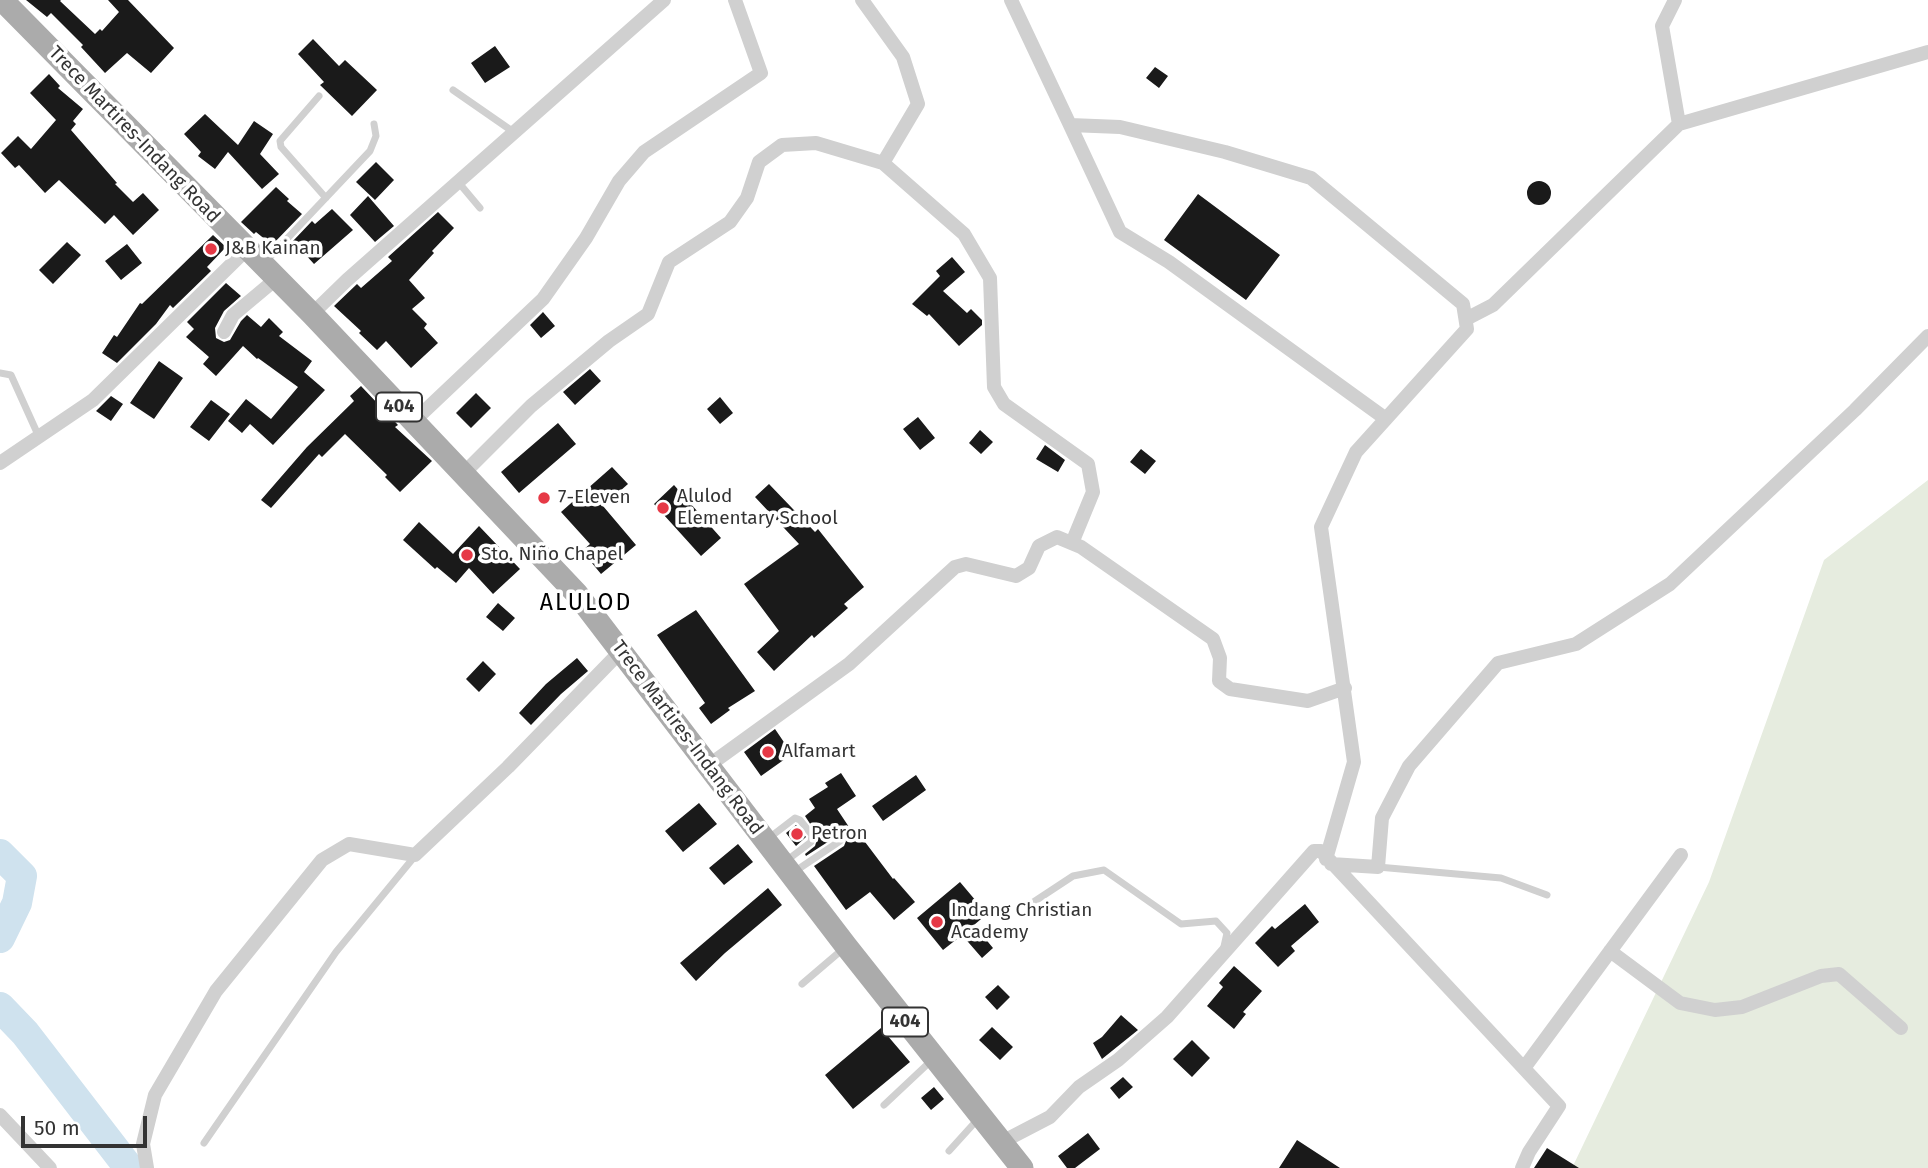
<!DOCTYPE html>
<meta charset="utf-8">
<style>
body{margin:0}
#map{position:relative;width:1928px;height:1168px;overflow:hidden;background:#fff;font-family:"Fira Sans",sans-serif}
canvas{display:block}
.scale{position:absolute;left:21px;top:1116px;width:126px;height:32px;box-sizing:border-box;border:4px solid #333;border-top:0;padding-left:9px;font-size:21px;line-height:24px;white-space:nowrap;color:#333;-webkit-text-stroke:5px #fff;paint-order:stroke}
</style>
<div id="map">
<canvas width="1928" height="1168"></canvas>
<div class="scale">50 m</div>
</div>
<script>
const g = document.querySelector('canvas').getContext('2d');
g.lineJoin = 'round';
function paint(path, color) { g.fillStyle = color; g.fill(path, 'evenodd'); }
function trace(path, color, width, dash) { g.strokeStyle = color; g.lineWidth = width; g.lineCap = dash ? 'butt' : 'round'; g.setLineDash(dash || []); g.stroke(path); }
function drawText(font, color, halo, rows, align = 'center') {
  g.font = font + ' "Fira Sans",sans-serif'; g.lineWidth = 7; g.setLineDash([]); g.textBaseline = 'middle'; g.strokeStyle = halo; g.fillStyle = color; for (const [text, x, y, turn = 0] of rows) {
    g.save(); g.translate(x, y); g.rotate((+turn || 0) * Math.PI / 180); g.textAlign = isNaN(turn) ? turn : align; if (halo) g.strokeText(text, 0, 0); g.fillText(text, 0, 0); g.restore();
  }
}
paint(new Path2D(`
 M1928,480v688h-356l137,-286 115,-322z`), '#e6ecdf');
trace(new Path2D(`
 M0,854l22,22 -5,27 -17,35
 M0,1007l25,26 104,135`), '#cfe2ee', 30);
paint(new Path2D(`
 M26,0h35l-1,1 35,33 5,-5 2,2 17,-19 -11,-12h20l46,48 -23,25 -24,-20 -22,20 -24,-26 2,-2 -32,-32 -4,4z
 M313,39l26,27 6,-6 32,30 -25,26 -32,-31 4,-3 -26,-28z
 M495,46l15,21 -25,16 -14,-20z
 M1155,67l13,9 -9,12 -13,-10z
 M49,74l11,12 -2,2 25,21 -10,12 3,3 -5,6 46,53 -2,1 18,18 10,-9 16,17 -26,25 -19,-20 -9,9 -46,-44 -14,13 -26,-28 -4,3 -14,-15 17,-17 13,13 25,-29 -26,-27z
 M205,114l33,31 16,-24 19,13 -13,20 19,20 -17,15 -34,-37 -13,17 -17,-13 3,-4 -17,-18z
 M376,162l18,18 -19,20 -19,-18z
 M1527 193a12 12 0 1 1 24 0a12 12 0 1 1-24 0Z
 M276,187l13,12 -2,2 15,13 -30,31 -16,-13 -2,2 -13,-12z
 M1198,194l82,61 -34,45 -82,-60z
 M368,196l26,30 -19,16 -25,-27z
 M332,209l21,21 -39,34 -21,-23 19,-20 3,3z
 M438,212l16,16 -22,23 2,2 -25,27 16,18 -13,11 15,15 -3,4 14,15 -27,25 -25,-27 -9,9 -18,-17 2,-2 -27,-25 23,-22 4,4 31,-27 -4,-4z
 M213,235l13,12 -19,20 4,4 -38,37 -3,-3 -14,19 -39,39 -15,-10 12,-18 3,2 23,-34 2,1z
 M67,242l14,13 -28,29 -14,-14z
 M127,244l15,19 -21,17 -16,-19z
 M952,257l13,15 -22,19 24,22 4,-4 11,11v5l-23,21 -30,-32 -2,2 -15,-12 28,-28 -4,-5z
 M226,283l15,13 -17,15 -9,17 1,10 8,4 6,-2 11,-19 6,-6 14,12 8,-9 14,14 -4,4 33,25 -8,11 21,18 -52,55 -23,-21 -8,9 -14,-12 18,-22 25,20 27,-32 -40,-29 -1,1 -14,-13 -27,30 -13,-12 6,-7 -23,-20 8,-8 -7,-7z
 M543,312l12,14 -14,12 -11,-13z
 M159,361l24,17 -29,41 -24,-16z
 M590,369l11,12 -26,24 -12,-13z
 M361,386l37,39 -3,2 37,34 -32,31 -15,-15 2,-2 -42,-41 -23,23 -3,-3 -48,54 -10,-8 46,-53 47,-46 -4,-5z
 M476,393l15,15 -20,20 -15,-15z
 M111,396l12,8 -12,17 -15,-10z
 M720,397l13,16 -13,11 -13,-15z
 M211,400l19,14 -21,27 -19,-14z
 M918,417l17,21 -15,12 -17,-21z
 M558,423l18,21 -57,49 -18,-21z
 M980,430l13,12 -12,12 -12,-11z
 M1045,445l20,15 -7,12 -22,-13z
 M1141,449l15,12 -11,13 -15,-12z
 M612,467l16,17 -25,22 33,39 -35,29 -19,-23 8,-7 -29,-32z
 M769,484l46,48 3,-3 46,58 -20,17 4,4 -34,30 -2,-3 -38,36 -17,-19 22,-21 -35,-47 55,-40 -44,-47z
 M674,485l47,53 -20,18 -47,-52z
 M419,522l34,32 26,-28 41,43 -27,25 -24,-26 -13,15 -19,-16 -2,2 -32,-29z
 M498,603l17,15 -12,13 -17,-14z
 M696,610l59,81 -27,17 2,2 -19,14 -12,-16 6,-5 -48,-68z
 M577,658l11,13 -27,23 -30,31 -12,-12 27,-29z
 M483,661l13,13 -17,18 -13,-13z
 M775,729l17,25 -31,22 -17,-24z
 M841,773l15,23 -19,13 16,24 3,-3 37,49 1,-1 21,24 -21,18 -24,-28 -24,18 -32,-44 30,-20 2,-5 -3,-5h-6l-31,20 -1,-2 10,-8 3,-10 -13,-20 10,-8 -6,-9 19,-12 -3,-4z
 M916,775l10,15 -43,31 -11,-15z
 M699,803l18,21 -34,28 -18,-21z
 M796,825l10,12 -10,9 -10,-13z
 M738,844l15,18 -29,23 -15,-17z
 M960,882l27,32 -13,11 19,23 -11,10 -20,-23 -19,15 -26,-32z
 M768,888l14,17 -57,48 -29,28 -16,-18z
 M1305,904l14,18 -28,24 4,5 -17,16 -23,-24 17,-17 3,3z
 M1234,966l28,25 -19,21 3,2 -12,15 -27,-23 16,-19 -4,-4z
 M998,985l12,12 -13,13 -12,-13z
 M1121,1015l17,15 -36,29 -9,-16 9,-6z
 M992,1027l21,20 -13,13 -21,-20z
 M881,1028l29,34 -57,47 -28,-34z
 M1192,1040l18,18 -18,19 -19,-18z
 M1123,1077l10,10 -14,12 -9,-11z
 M934,1087l10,12 -13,11 -10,-12z
 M1088,1133l12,16 -25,19h-8l-9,-12z
 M1297,1140l43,28h-61z
 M1547,1148l32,20h-45z`), '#1a1a1a');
trace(new Path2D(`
 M453,90l62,43
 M319,96l-39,45 1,6 45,51
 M459,183l21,25
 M265,262l105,-111 6,-15 -2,-12
 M0,373l11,2 28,62
 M769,838l26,-20 5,2 12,15 -1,7 -25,19
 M1378,867l123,11 46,17
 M794,872l46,-31
 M1032,903l41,-27 31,-6 77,54 35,-3 11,12 -4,18
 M802,984l41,-35
 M884,1105l49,-46
 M204,1143l132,-191 79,-96
 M949,1151l29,-32`), '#d0d0d0', 7);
trace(new Path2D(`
 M862,0l41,57 15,47 -35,59
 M1011,0l59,125 50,2 105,25 86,26 152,126 4,25 -111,123 -35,75 33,235 -28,97
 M1679,124l249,-72
 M1070,125l50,107 49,30 217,157
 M312,314l35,-34 317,-280
 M1466,319l27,-14 186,-181 -17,-98 13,-26
 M224,332l9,-17 43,-36
 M413,422l130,-123 43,-61 33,-57 25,-29 117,-79 -26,-73
 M0,463l93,-63 153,-150
 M463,474l68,-68 78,-65 39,-27 21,-52 61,-40 17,-24 12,-36 23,-17 34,-2 67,20 81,71 26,44 4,109 10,17 84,60 5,28 -21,51
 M708,766l141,-102 106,-97 11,-3 50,12 13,-8 10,-22 18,-9 24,10 132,92 7,19 -1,23 11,8 78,12 37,-13
 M1331,864l47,3 4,-49 27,-52 89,-103 78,-19 94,-60 185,-174 73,-74
 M1610,951l70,52 35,7 27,-3 79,-31 18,-2 62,54
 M1524,1068l157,-213
 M0,1115l50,53
 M1000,1143l50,-26 29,-30 39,-27 49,-43 147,-166h7l238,255 -30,46 -7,16
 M147,1168l-4,-24 12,-49 61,-104 106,-131 27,-16 66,11 93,-88 113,-116`), '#d0d0d0', 14);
trace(new Path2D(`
 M2,0l310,314 265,280 269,352 176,222`), '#ababab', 23);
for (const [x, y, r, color] of [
 [211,249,7,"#e63946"],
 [544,498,7,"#e63946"],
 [663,508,7,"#e63946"],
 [467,555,7,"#e63946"],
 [768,752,7,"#e63946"],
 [797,834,7,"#e63946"],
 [937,922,7,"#e63946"]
]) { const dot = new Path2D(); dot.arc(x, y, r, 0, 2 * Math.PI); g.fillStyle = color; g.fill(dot); trace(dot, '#fff', 2.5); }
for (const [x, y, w] of [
 [399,407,46],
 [905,1022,46]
]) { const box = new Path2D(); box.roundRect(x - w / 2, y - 14.5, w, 29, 5); g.fillStyle = '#fff'; g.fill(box); trace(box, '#333', 2); }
drawText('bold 18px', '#333', null, [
 ["404",399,407],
 ["404",905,1022]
]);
drawText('19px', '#333', '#fff', [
 ["Trece Martires-Indang Road",134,135,46],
 ["Trece Martires-Indang Road",687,738,53]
]);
drawText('19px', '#333', '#fff', [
 ["J&B Kainan",225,249],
 ["Alulod",677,497],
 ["Elementary School",677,519],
 ["7-Eleven",558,498],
 ["Sto. Niño Chapel",481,555],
 ["Alfamart",782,752],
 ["Petron",811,834],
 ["Indang Christian",951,911],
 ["Academy",951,933]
], 'left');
g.letterSpacing = '2px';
drawText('23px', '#000', '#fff', [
 ["ALULOD",586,604]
]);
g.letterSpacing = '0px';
</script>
